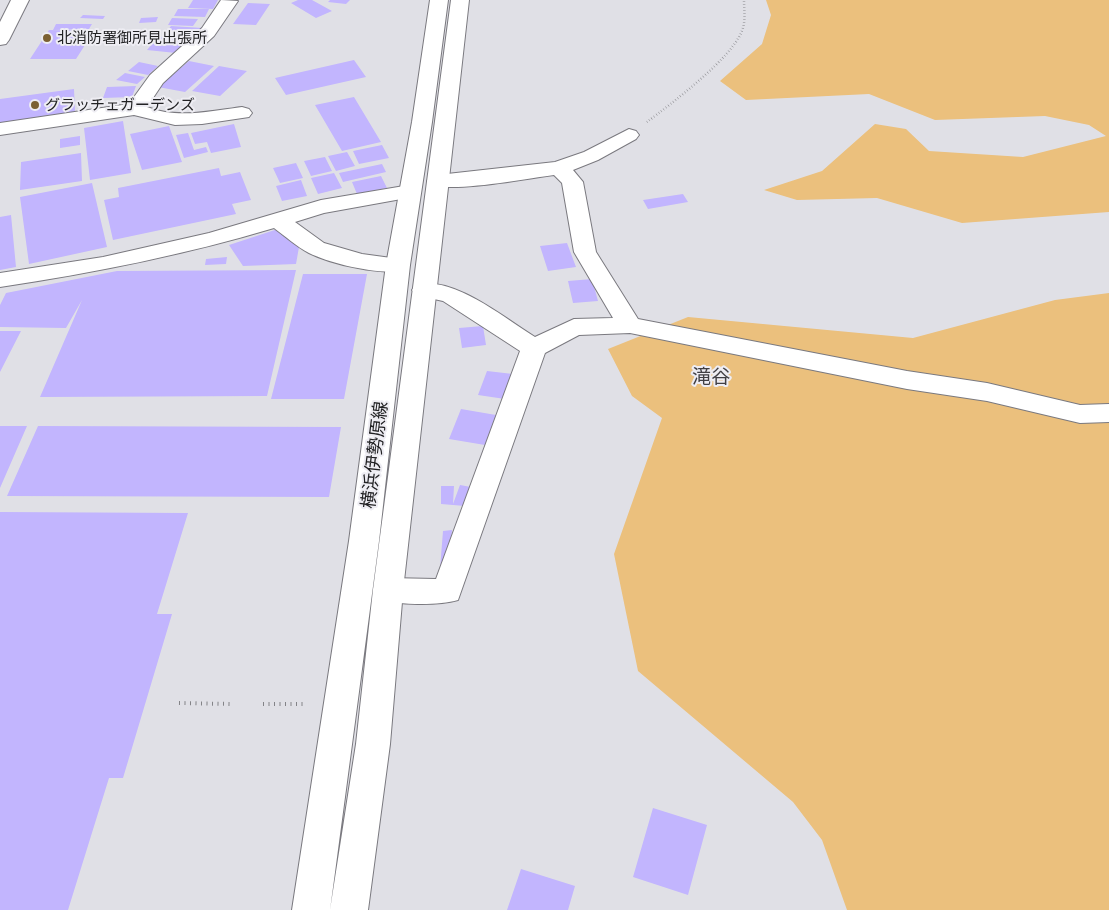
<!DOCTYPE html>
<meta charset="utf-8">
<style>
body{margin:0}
canvas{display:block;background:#e0e0e6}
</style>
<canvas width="1109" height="910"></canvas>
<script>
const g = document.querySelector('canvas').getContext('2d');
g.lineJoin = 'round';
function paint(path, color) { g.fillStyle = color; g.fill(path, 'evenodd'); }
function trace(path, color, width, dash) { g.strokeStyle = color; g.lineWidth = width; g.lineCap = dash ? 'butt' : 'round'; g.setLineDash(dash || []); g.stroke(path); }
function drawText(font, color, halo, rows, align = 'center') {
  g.font = font + ' "Playfair Display","Noto Sans JP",serif'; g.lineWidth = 4; g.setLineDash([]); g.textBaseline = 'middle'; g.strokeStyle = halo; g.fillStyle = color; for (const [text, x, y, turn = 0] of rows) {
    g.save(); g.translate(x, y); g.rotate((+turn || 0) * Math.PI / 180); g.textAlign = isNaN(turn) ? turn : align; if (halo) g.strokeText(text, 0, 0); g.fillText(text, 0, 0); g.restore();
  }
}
paint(new Path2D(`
 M766,0h343v212l-147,11 -85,-25 -80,2 -33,-10 58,-19 53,-47 31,5 23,22 94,6 83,-21 -17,-11 -44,-9 -110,4 -66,-26 -123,6 -26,-19 42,-37 9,-29z
 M1109,293v617h-262l-25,-70 -29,-38 -155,-131 -24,-117 48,-136 -30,-22 -24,-47 80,-32 225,21 142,-38z`), '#ebc07d');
paint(new Path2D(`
 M193,0h25l-5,9 -25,-1z
 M298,0h14l20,11 -16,7 -25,-15z
 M330,0h20l-4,4 -18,-2z
 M248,3l22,1 -14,21 -23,-1z
 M178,9h31l-4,8 -31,-1z
 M83,15l22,1 -2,3 -23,-1z
 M158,17l-2,5 -17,1 2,-5z
 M172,18l26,1 -5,7 -25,-1z
 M56,24h36l-3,5 -36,1z
 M171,26l32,2 -3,5 -33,-2z
 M49,30l45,1 -18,28h-46z
 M158,37l29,3 -11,13 -29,-3z
 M354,60l12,17 -80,18 -11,-17z
 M189,61l25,5 -29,26 -27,-5z
 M139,62l19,4 -10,9 -20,-4z
 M219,66l28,5 -27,25 -28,-5z
 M125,73l20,4 -8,7 -21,-4z
 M136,86l-4,11 -29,1 4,-11z
 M74,89l1,23 -75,11v-24z
 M354,97l27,45 -39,9 -27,-46z
 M123,121l8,52 -41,7 -6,-52z
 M234,124l7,23 -30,6 -4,-11 -12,2 -4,-11z
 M169,126l13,36 -40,8 -12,-36z
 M188,133l6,17 12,-3 2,5 -24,6 -8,-23z
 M80,136v9l-20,3v-9z
 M382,145l7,13 -30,6 -6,-13z
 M347,152l8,14 -19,5 -8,-15z
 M81,153l1,28 -62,9 1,-28z
 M325,157l7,14 -21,5 -7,-15z
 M296,163l7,15 -23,5 -7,-15z
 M382,164l4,8 -43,10 -4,-9z
 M219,168l2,8 19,-4 11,28 -19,4 4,10 -123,26 -9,-40 15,-3 -1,-9z
 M334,173l8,15 -24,6 -7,-16z
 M381,176l6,12 -30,6 -5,-12z
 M301,180l6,16 -25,5 -6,-15z
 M92,183l15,64 -78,17 -9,-67z
 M683,194l5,8 -40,7 -5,-9z
 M11,215l5,52 -16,3v-53z
 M284,227l15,20 -3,17 -53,2 -14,-21z
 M567,243l9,24 -28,4 -8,-25z
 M227,257l-1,7 -21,1 1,-6z
 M296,270l-29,126 -227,1 42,-97 -16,28 -66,-1v-22l6,-12 111,-22z
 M303,274h64l-23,125h-73z
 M592,279l6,22 -25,2 -5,-22z
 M483,326l3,19 -24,3 -3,-20z
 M0,331h21l-21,41z
 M487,371l26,3 -8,25 -27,-4z
 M461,409l35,6 -11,30 -36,-6z
 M0,426h27l-27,62z
 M38,426l303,1 -12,70 -322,-1z
 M460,485l11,2 -6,19 -24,-2v-18h13l-1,18z
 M0,512l188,1 -31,101h15l-49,164h-14l-41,132h-68z
 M452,530l-3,39h-9l3,-38z
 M653,808l54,17 -19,70 -55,-18z
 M521,869l54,17 -7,24h-61z`), '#c2b5fe');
const minor = new Path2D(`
 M221,0l17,1 -24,35 -51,47 -16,24c30,12 64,4 95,0l7,2 3,4 -3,4 -47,7 -27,1 -41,-10 -134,20v-12l129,-19 21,-29 52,-47z
 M629,129l7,2 3,4 -3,4 -38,21 -25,10 10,12 13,70 42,67 269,52 80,12 93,22 29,-1v18l-29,1 -93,-22 -80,-12 -277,-56 -51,2 -34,18 -87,247c-20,6 -61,5 -81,-1l-4,-9 4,-9 11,-3 48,1 84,-228 -77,-50 -27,-6 -4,-5 4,-5c37,-10 88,33 119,52l39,-18 39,-1 -39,-66 -12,-69 -8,-8c-31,4 -96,17 -123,10l-4,-4 4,-4 7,-2 117,-13 29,-10z
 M410,185l8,1 3,5 -3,5 -94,17 -29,9 29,21 38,11 44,6 4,5 -4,5c-24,6 -75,-6 -97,-17 -12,-6 -24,-17 -35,-25 -90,27 -181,45 -274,59v-14l103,-16 106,-24 112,-33z`);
const major = new Path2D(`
 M11,0h18l-20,40 -3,4 -6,1v-23z
 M430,0h18l-16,122 -22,143 -31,276 -49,369h-38l57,-369 37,-276 26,-143z
 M451,0h18l-66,590 -13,154 -22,166h-38l26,-166 17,-154z`);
trace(minor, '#7a797f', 2);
trace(major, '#7a797f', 2);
trace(new Path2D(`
 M647,122c25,-19 84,-63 95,-91 4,-10 2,-21 2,-31`), '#838387', 2.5, [0.5, 2.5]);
trace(new Path2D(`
 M179,703l52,1
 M263,704h42`), '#838387', 4, [1, 4.5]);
paint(minor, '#fff');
paint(major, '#fff');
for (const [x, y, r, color] of [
 [47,38,5,"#7c6033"],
 [35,105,5,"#7c6033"]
]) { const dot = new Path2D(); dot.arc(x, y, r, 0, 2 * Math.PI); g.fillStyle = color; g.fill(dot); trace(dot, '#eeedf3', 2); }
drawText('15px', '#222224', '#eeedf3', [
 ["北消防署御所見出張所",57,38],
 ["グラッチェガーデンズ",45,105]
], 'left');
drawText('18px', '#222224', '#eeedf3', [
 ["横浜伊勢原線",375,455,-83]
]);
drawText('19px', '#403f44', '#eeedf3', [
 ["滝谷",711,377]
]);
</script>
